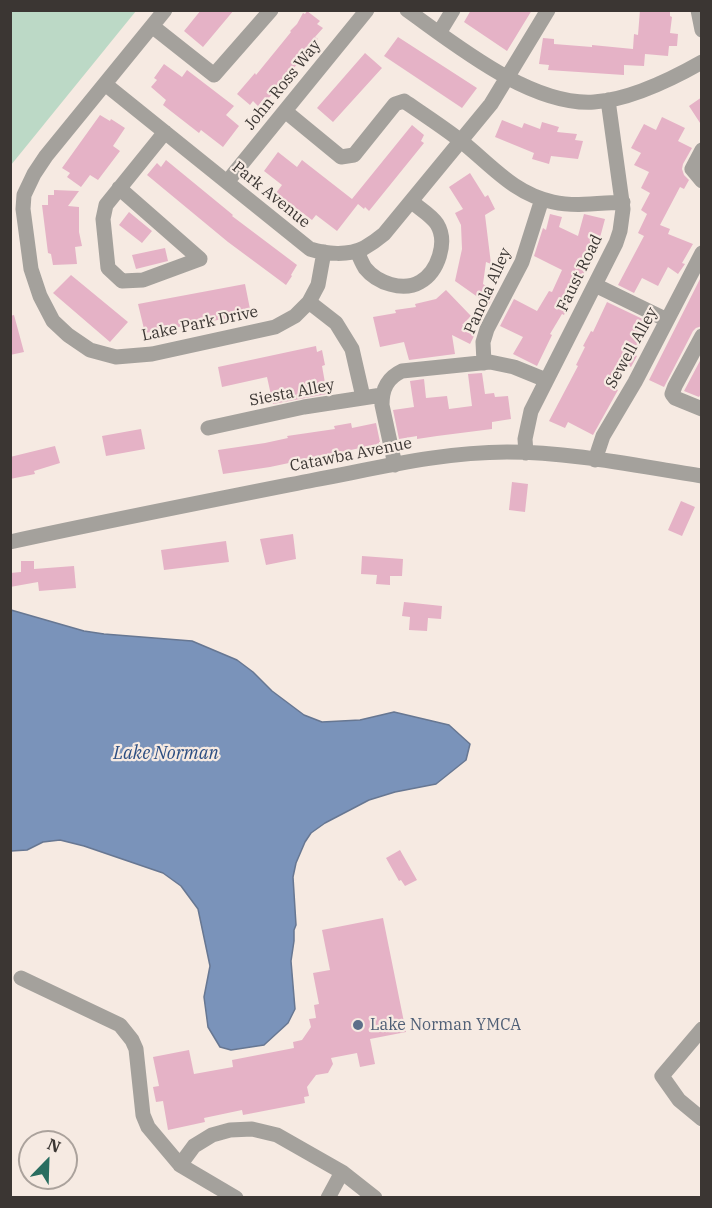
<!DOCTYPE html>
<style>
body{margin:0}
#map{position:relative;width:712px;height:1208px;overflow:hidden;background:#f6eae2;font-family:"IBM Plex Serif",serif}
canvas{display:block}
.frame{position:absolute;inset:0;border:12px solid #3b3633;pointer-events:none}
.north{position:absolute;left:18px;top:1130px;width:60px;height:60px;box-sizing:border-box;background:#f6eae2;border:2px solid #aba29c;border-radius:50%;rotate:23deg;font-size:16px;font-weight:700;line-height:24px;text-align:center;color:#3b3633}
.north::after{content:'';display:block;margin:auto;width:21px;height:27px;background:#296d60;clip-path:polygon(50% 0,100% 100%,50% 72%,0 100%)}
</style>
<div id="map">
<canvas width="712" height="1208"></canvas>
<div class="frame"></div>
<div class="north">N</div>
</div>
<script>
const g = document.querySelector('canvas').getContext('2d');
g.lineJoin = 'round';
function paint(path, color) { g.fillStyle = color; g.fill(path, 'evenodd'); }
function trace(path, color, width, dash) { g.strokeStyle = color; g.lineWidth = width; g.lineCap = dash ? 'butt' : 'round'; g.setLineDash(dash || []); g.stroke(path); }
function drawText(font, color, halo, rows, align = 'center') {
  g.font = font + ' "IBM Plex Serif",serif'; g.lineWidth = 4.5; g.setLineDash([]); g.textBaseline = 'middle'; g.strokeStyle = halo; g.fillStyle = color; for (const [text, x, y, turn = 0] of rows) {
    g.save(); g.translate(x, y); g.rotate((+turn || 0) * Math.PI / 180); g.textAlign = isNaN(turn) ? turn : align; if (halo) g.strokeText(text, 0, 0); g.fillText(text, 0, 0); g.restore();
  }
}
paint(new Path2D(`
 M11,10l125,1 -125,154 -1,-154z`), '#bcd9c6');
const water = new Path2D(`
 M11,610l73,21 20,3 88,7 45,19 16,12 19,19 32,24 18,7 38,-2 34,-8 55,13 21,19 -4,16 -30,24 -41,8 -26,8 -44,23 -14,10 -6,9 -9,21 -3,14 3,48 -2,5v11l-3,20 4,48 -7,14 -24,22 -33,5 -11,-3 -12,-20 -4,-30 6,-31 -12,-57 -17,-23 -18,-13 -79,-27 -24,-6 -17,2 -16,8 -16,1z`);
paint(water, '#7a93ba');
trace(water, '#677792', 1.5);
paint(new Path2D(`
 M201,10h33l-31,37 -19,-16z
 M471,10h61l-25,41 -43,-29z
 M640,10h30v6l2,1 -2,16 8,1 -1,12h-8l-1,10 -23,-2 -1,12 -20,-1v10l-76,-5 1,-5 -10,-1 4,-26 11,1v5l38,3v-2l41,4 1,-15 4,1z
 M307,11l13,10 -3,3 6,4 -8,9 3,2 -50,60 -3,-2 -7,9 -5,-5 -3,4 -13,-11 18,-21 1,2 35,-43 -1,-1 7,-7 6,-11 2,1z
 M398,37l79,51 -15,20 -78,-52z
 M365,53l17,15 -49,54 -16,-14z
 M164,64l18,13 5,-7 47,36 -8,9 13,11 -16,21 -22,-17 -2,3 -36,-28 3,-5 -15,-13 6,-7 -3,-2z
 M702,97v29l-13,-20z
 M100,115l10,6 1,-2 14,9 -12,18 7,5 -22,29 -8,-5 -9,12 -14,-10 3,-4 -8,-5z
 M662,117l23,11 -7,13 14,7 -9,16 -1,5 2,6 5,5 -5,9 -4,-2 -20,38 10,4 -2,5 25,10 -11,19 3,1 -7,10 -10,-7 -10,19 -16,-8 -8,15 -16,-8 26,-49 -6,-3 9,-19 -6,-4 9,-17 -9,-5 8,-16 -15,-7 7,-12 -10,-5 13,-24 12,6z
 M502,120l20,8 2,-5 16,6 2,-7 17,5 -2,5 20,2 -2,6 8,1 -5,18 -27,-3 -2,8 -17,-5 2,-6 -39,-16z
 M412,125l12,10 -3,6 3,2 -55,68 -4,-4 -1,2 -6,-5 -21,27 -21,-16 -4,5 -36,-27 6,-8 -18,-14 14,-19 19,15 5,-7 50,39z
 M166,160l67,55 -1,1 65,49 -6,10 1,1 -6,9 -58,-43 -81,-67 10,-12 4,4z
 M470,173l15,24 3,-2 7,14 -10,6 6,49 -5,-2 -3,22 11,7v3l-5,11 -34,-24 7,-32 -1,-24 -6,-12 8,-4 -14,-22z
 M54,190l25,1 -11,15 11,1v25l3,14 -7,1 2,17 -24,1 -2,-11 -3,-1 -6,-48h6v-10h6z
 M129,212l23,19 -10,12 -23,-18z
 M550,214l12,3 -3,10 19,9 6,-22 21,5 -7,26 -10,21 -7,13h-1l-15,21 5,2 -6,13 -2,-1 -12,20 2,1 -15,31 -24,-12 10,-17 -23,-11 14,-27 23,12 12,-20 3,1 10,-22 -28,-14 9,-28 3,2z
 M165,248l3,13 -32,8 -4,-14z
 M71,275l57,47 -18,20 -57,-49z
 M702,275v51l-6,2 -3,3 -29,56 -15,-7z
 M245,284l6,30 -106,19 -7,-29z
 M446,290l25,26 -9,9 14,7 -6,12 -18,-9 3,19 -46,6 -5,-18 -24,5 -7,-30 23,-4 -1,-3 21,-3 -1,-3 21,-5z
 M607,302l44,21 -16,32 2,1 -6,11 -12,-6 -12,23 11,6 -25,45 -25,-13 -3,6 -16,-7 29,-55 -2,-1 9,-18 -2,-1 8,-15 2,1z
 M14,315l10,37 -14,3v-39z
 M316,346l1,6 5,-2 3,15 -3,1 5,28 -54,10 -6,-27 -45,10 -4,-20z
 M702,357v35l-3,5 -15,-6z
 M482,373l3,21 9,-1 1,4 13,-1 3,23 -19,3v7l-55,7 -20,3v-3l-18,3 -6,-29 21,-3 -4,-26 14,-2 2,19 21,-2 2,13 23,-3 -4,-32z
 M351,423l1,5 24,-5 4,19h-1v2l-109,23 -47,7 -5,-24 47,-7 23,-5 -1,-2 48,-7 -1,-3z
 M141,429l4,20 -39,7 -4,-20z
 M55,446l5,17 -26,8 1,3 -25,5v-22z
 M512,482l16,2 -3,28 -16,-2z
 M681,501l14,6 -13,29 -14,-6z
 M293,534l3,25 -30,6 -6,-26z
 M226,541l3,21 -65,8 -3,-20z
 M362,556l41,3 -1,17h-12v9l-14,-1 1,-9 -16,-1z
 M21,561h13v8l40,-3 2,22 -37,3 -1,-9 -28,5v-14l11,-1z
 M404,602l38,4 -1,13 -13,-1 -1,13 -18,-1 1,-13 -8,-1z
 M400,850l17,30 -12,6 -4,-6 -2,1 -13,-23z
 M383,918l23,114 -36,7 5,25 -15,3 -3,-14 -26,5 2,6 -5,9 -12,2 -9,12 2,9 -5,1 1,6 -62,12 -1,-5 -38,8 1,4 -37,8 -5,-29 -7,1 -3,-15 6,-1 -6,-29 36,-7 5,24 39,-7 -1,-7 62,-12 -1,-6 9,-2 9,-13 -2,-8 7,-1 -2,-13 5,-1 -6,-31 17,-3 -8,-40z`), '#e5b2c6');
trace(new Path2D(`
 M165,10l-119,146 -12,18 -10,21 -1,14 8,60 9,27 13,25 15,14 22,15 26,7 36,-3 123,-27 20,-11 14,-14 9,-17 6,-33
 M407,10c49,35 124,96 187,92 35,-2 78,-23 108,-40
 M698,10l4,20
 M152,26l62,49 57,-65
 M439,33l14,-23
 M105,84l205,165c16,5 38,7 54,-1 7,-4 14,-9 20,-14l107,-130 57,-94
 M285,111l56,46 13,-2 41,-51 9,-3c19,13 39,26 57,40 30,24 53,53 92,61 22,5 47,1 70,0
 M702,150l-10,19 10,12
 M227,182l140,-172
 M119,188l81,71 -57,21 -21,1 -14,-13 -5,-49 3,-14 59,-73
 M357,251c2,5 5,12 8,17 12,15 38,24 55,14 18,-10 28,-40 17,-58 -6,-9 -17,-15 -25,-22
 M595,285l72,35
 M309,302l27,21 16,26 11,48
 M702,336l-27,50 -3,8 3,4 27,11
 M484,363l-1,-21 4,-13 35,-67 20,-63
 M208,428l96,-21 78,-12
 M526,453l-1,-14 6,-28 85,-168 4,-12 3,-22 -15,-109
 M595,460l8,-24 32,-54 67,-129
 M395,465l-13,-60c0,-16 5,-27 20,-34l88,-9 24,5 32,13
 M10,542c101,-22 203,-42 304,-62 64,-12 128,-28 193,-28 65,0 130,14 195,24
 M21,978l99,47 12,15 4,9 7,66 5,12 32,38 14,-19 18,-11 18,-5 22,-1 25,6 65,37 -14,26
 M702,1029l-40,47 17,24 23,19
 M180,1165l56,33
 M342,1172l33,26`), '#a4a19c', 15);
for (const [x, y, r, color] of [
 [358,1025,6,"#5c6f8a"]
]) { const dot = new Path2D(); dot.arc(x, y, r, 0, 2 * Math.PI); g.fillStyle = color; g.fill(dot); trace(dot, '#f6eae2', 2); }
drawText('16px', '#3b3633', '#f6eae2', [
 ["John Ross Way",283,85,-51],
 ["Park Avenue",271,195,39],
 ["Faust Road",580,273,-64],
 ["Panola Alley",488,291,-66],
 ["Lake Park Drive",200,324,-12],
 ["Sewell Alley",632,348,-61],
 ["Siesta Alley",292,393,-11],
 ["Catawba Avenue",351,455,-11]
]);
drawText('16px', '#4e5e75', '#f6eae2', [
 ["Lake Norman YMCA",370,1025]
], 'left');
drawText('italic 18px', '#2c4e82', '#f6eae2', [
 ["Lake Norman",166,754]
]);
</script>
